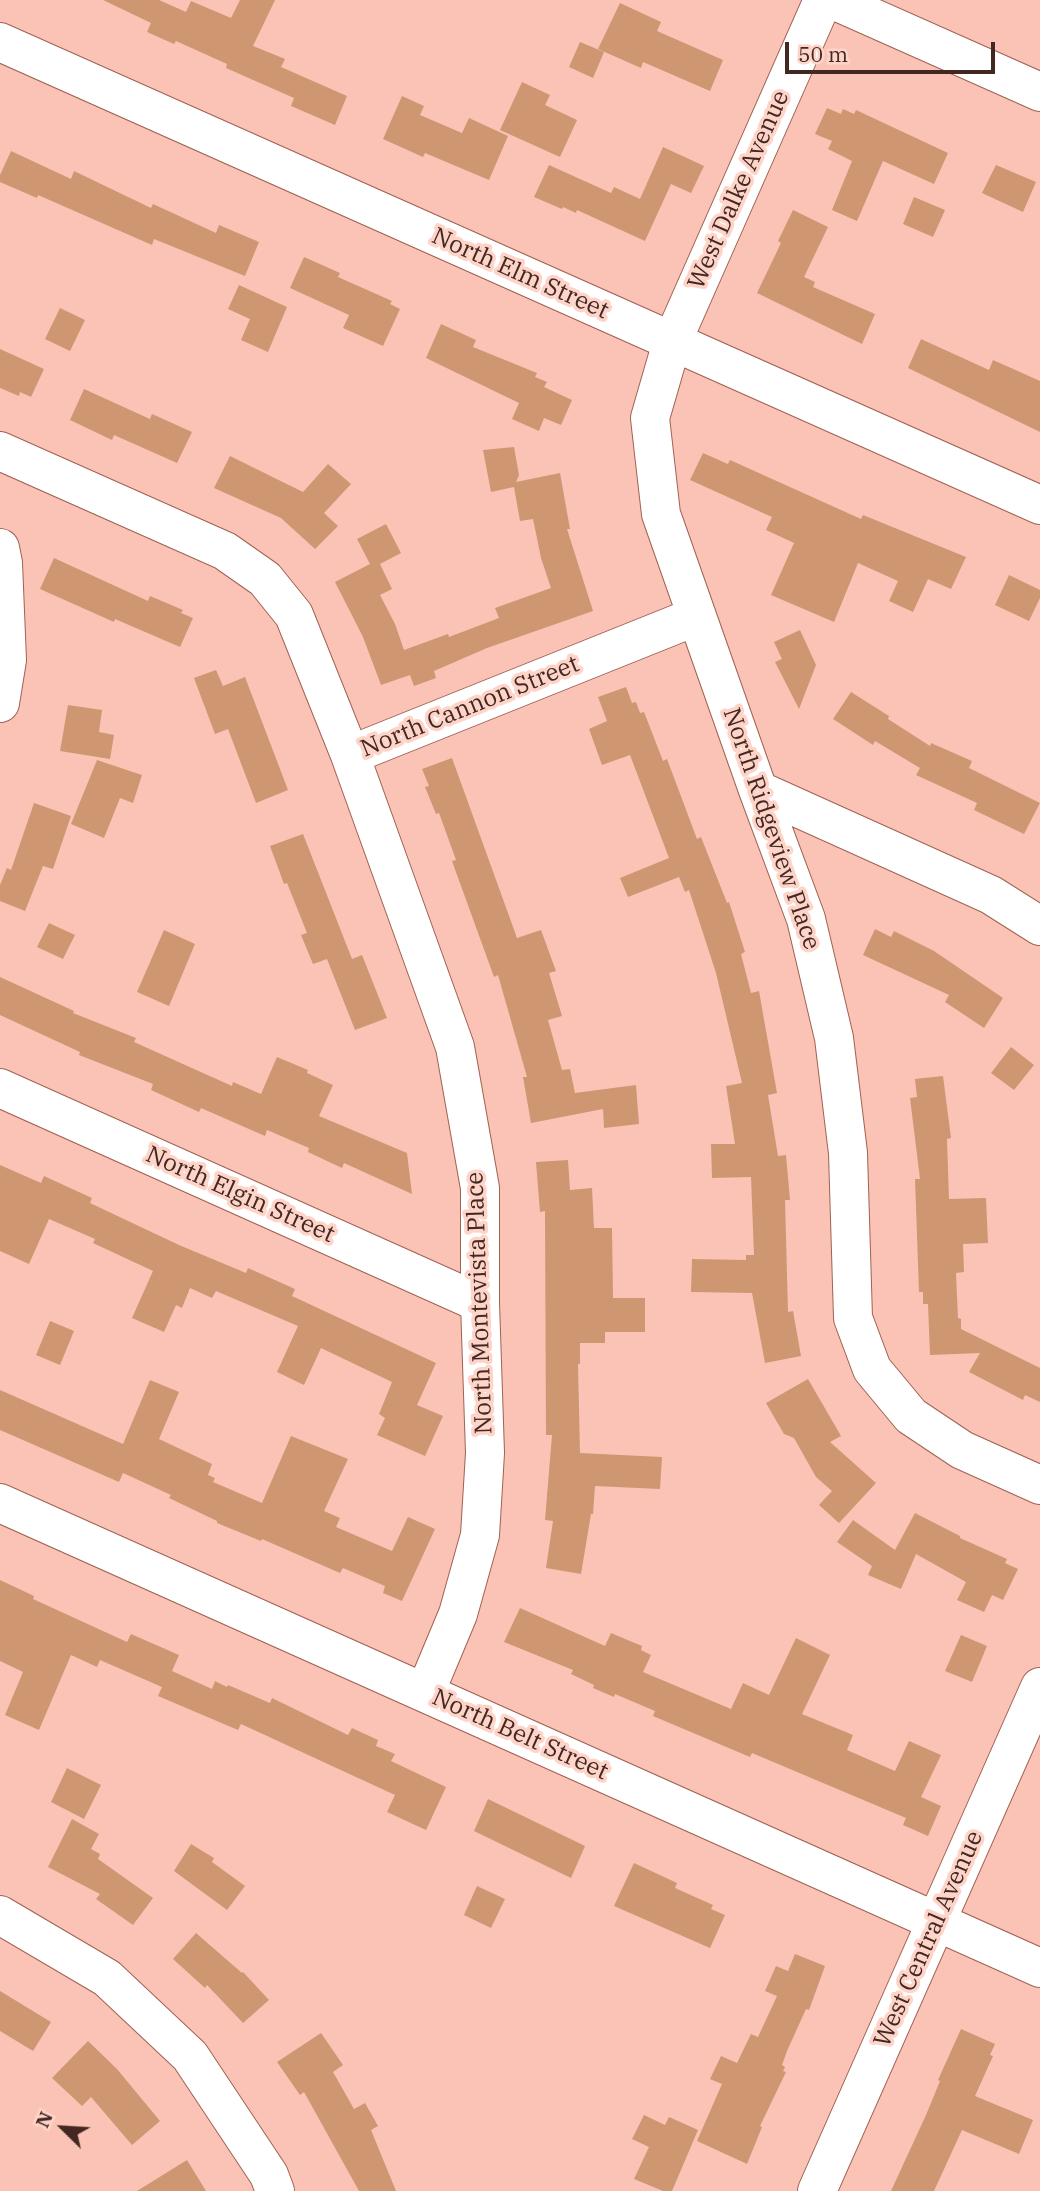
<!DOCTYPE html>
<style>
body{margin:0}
#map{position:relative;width:1040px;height:2191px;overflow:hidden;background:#fbc3b5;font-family:"IBM Plex Serif",serif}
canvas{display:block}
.north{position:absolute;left:28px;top:2093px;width:70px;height:70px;-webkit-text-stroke:5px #fed4c9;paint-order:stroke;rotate:294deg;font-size:19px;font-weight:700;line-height:28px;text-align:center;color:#432822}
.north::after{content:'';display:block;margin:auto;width:24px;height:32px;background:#432822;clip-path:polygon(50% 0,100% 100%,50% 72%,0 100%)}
.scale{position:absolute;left:785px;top:42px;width:210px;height:32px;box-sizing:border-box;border:4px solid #432822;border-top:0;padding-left:9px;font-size:21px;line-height:24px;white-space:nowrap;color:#432822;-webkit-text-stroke:5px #fed4c9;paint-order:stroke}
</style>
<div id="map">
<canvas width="1040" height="2191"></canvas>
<div class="north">N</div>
<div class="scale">50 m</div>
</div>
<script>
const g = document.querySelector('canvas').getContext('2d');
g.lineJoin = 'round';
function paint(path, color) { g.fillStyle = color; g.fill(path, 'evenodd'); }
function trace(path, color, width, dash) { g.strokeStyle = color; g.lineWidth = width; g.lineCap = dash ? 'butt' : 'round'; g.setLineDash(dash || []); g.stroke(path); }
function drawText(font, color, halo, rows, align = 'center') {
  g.font = font + ' "IBM Plex Serif",serif'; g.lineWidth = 7; g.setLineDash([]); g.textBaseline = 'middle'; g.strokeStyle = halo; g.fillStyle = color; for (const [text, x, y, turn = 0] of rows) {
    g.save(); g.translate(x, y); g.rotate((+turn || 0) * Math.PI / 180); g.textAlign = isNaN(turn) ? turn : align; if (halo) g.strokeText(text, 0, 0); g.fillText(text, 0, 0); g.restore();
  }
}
paint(new Path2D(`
 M103,0h56l27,12 5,-11 40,17 9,-18h35l-22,46 32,13 -4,8 66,29 -12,29 -44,-19 3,-8 -68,-30 1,-4 -51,-23 -2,3 -27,-12 4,-9z
 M620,3l41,19 -4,9 66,29 -13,31 -67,-29 -2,6 -43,-19z
 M580,42l24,10 -11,26 -24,-11z
 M522,82l28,13 -5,10 32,15 -17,37 -60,-27z
 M402,96l22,10 -4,9 42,18 7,-15 39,18 -19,44 -64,-27 -2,4 -40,-18z
 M827,108l14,6 2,-5 11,5 2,-4 92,43 -14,31 -51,-23 -26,60 -25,-11 20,-49 -24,-12 4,-8 -17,-7z
 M663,147l41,19 -13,27 -20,-9 -26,57 -68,-31 -1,3 -13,-6 -1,2 -28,-12 15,-32 62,28 3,-6 26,12z
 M11,151l60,28 3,-8 77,37 2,-4 63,29 3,-8 40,17 -14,34 -91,-37 -2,6 -114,-50 -1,3 -37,-16v-7z
 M996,165l40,17 -13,30 -41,-19z
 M914,197l31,13 -12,27 -30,-13z
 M793,210l35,17 -24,50 11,5 -2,5 62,27 -13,30 -105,-51 24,-50 -3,-2z
 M304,257l36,16 -2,4 54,24 -2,3 10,5 -17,37 -40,-18 6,-13 -59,-27z
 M239,285l48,22 -19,45 -27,-12 9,-21 -22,-10z
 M60,308l25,12 -15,31 -25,-12z
 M441,324l35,16 -3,7 64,26 -2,4 12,5 -3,5 28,13 -11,25 -17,-7 -5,13 -27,-12 7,-16 -93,-45z
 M921,339l68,31 4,-10 47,21v51l-132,-64z
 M0,349l44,20 -13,28 -11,-5 -1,4 -19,-8z
 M84,389l66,30 2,-5 40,18 -15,31 -63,-28 -2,5 -42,-20z
 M514,447l5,28 -3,7 44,-9 10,56h-3l26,82 -106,37 -53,23 2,7 -22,8 -4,-11 -29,10 -18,-48 -28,-55 35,-18 -13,-25 29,-15 15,29 -21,11 12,25 -12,6 15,29 9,26 44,-16 1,3 50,-19 -4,-10 56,-20 -10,-30 -8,-39 -13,2 -6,-34 -23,5 -8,-42z
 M703,453l25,11 2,-4 131,59 2,-4 103,42 -15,32 -23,-10 -15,33 -24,-11 9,-20 -40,-18 -24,59 -63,-27 23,-52 -28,-13 6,-13 -82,-37z
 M230,456l73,36 25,-28 23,20 -27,29 14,13 -23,23 -34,-31 -67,-30z
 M54,558l94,43 2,-5 33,14 -2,3 12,5 -13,29 -65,-28 -1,3 -74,-33z
 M1009,575l31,15v8l-11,23 -34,-16z
 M800,630l16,35 -17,44 -24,-47 7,-3 -8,-17z
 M216,670l7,16 22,-9 43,113 -32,13 -28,-74 -13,5 -21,-56z
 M626,687l6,16 4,-1 4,11 4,-1 19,49 4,-2 30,80 4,-2 26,66 2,-1 16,50 -4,2 10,39 8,-2 18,102 -9,2 10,61 8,-1 4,45h-5l3,112 5,-1 8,45 -36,7 -13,-70 -61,-1 1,-33 54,1v-5h8l-3,-78 -39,1 -1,-34h24l-9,-58 16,-3 -26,-110 -27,-83 -4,2 -6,-15 -51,20 -8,-19 49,-20 -39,-103 -28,10 -13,-36 18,-8 -9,-24z
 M851,692l38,24 -1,3 42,27 1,-3 41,18 -3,7 71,35 -16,31 -50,-24 3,-7 -61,-28 4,-7 -45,-27 -2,4 -40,-26z
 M68,705l34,5 -3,22 15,3 -4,24 -50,-8z
 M452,758l65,180 24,-8 15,41 -7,2 13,43 -14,4 14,50 8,-1 5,24 61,-8 3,39 -35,4 -1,-19 -72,14 -8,-46h4l-29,-102 -4,2 -42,-116 4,-1 -17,-47 -3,1 -11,-27 4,-1 -7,-17z
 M97,760l45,15 -9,28 -13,-5 -16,40 -33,-14z
 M34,803l37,13 -18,53 -10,-3 -18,45 -25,-10v-16l7,-17 4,2z
 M303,834l49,125 10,-4 25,63 -32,12 -28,-71 -14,5 -12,-29 6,-2 -20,-50 -3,1 -14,-38z
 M49,923l26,12 -12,24 -26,-12z
 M875,929l16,8 3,-6 40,20 69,47 -19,30 -39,-26 4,-7 -86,-40z
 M164,930l31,14 -26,62 -32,-14z
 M0,977l74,34 -1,2 63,25 -2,4 98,44 1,-4 28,12 16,-37 31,13 -1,3 26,12 -14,31 88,37 5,41 -68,-31 -2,5 -34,-16 1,-4 -42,-18 -2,6 -64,-28 -2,4 -48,-22 2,-6 -74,-29 1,-3 -80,-37z
 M1011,1047l23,18 -20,25 -23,-17z
 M943,1076l8,62 -4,1 2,60 37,-1 2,45 -25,1 1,28 -8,1 2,45 3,1v10l79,39v34l-15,-7 -2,5 -54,-28 11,-19 -50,2 -2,-51h-5v-12h-4l-4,-113h5l-10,-81 7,-1 -2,-18z
 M568,1160l2,30 22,-2 2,40h18l1,70h32v34h-40v11h-25v21h-2l2,89 82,4 -2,32 -65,-3 -2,28h-2l-10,60 -35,-6 7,-47 -8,-1 7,-85h-6l-1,-224 -5,1 -4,-50z
 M0,1165l41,18 3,-7 48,22 -2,5 89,42 67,28 2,-5 47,21 -3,7 144,67 -19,42 26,11 -18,40 -48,-21 8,-17 -6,-4 13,-32 -71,-34 -17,37 -27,-13 21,-46 -82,-35 -4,7 -22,-10 -8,20 -6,-3 -12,27 -32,-14 21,-47 -60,-28 2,-4 -46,-20 -20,45 -29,-13z
 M50,1321l24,10 -14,34 -24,-10z
 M808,1379l33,57 -11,6 46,41 -37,40 -20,-18 13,-14 -16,-14 -22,-39 -10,-4 -18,-31z
 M150,1380l29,12 -20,47 53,25 -4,11 7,3 -2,4 49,21 29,-67 57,23 -24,52 16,7 -4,9 56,24 16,-34 27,12 -33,72 -19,-8 2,-7 -42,-18 -3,5 -78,-34 -1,2 -44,-18v-2l-48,-23 2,-3 -48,-22 -4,9 -119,-52v-40l123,54z
 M915,1513l45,23v2l47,21 -2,4 13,6 -15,31 -11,-5 -8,17 -27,-12 9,-18 -50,-28 -15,35 -33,-14 4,-9 -35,-24 16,-22 42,30z
 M0,1580l34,16 -1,3 94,43 4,-8 48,21 -7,16 40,18 3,-8 12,6 1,-2 42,18 2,-5 76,37 4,-7 26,12 -2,6 19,8 -4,7 55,26 -20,43 -39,-18 8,-17 -154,-71 -3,6 -80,-34 4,-9 -62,-27 -3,7 -26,-12 -32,75 -34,-15 18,-43 -23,-11z
 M520,1608l85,38 6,-13 31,13 -1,4 10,5 -8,17 88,37 12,-26 26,12 27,-57 34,17 -28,59 51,21 -6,15 48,21 14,-30 32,14 -20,42 20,9 -13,30 -25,-11 3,-7 -154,-65 -2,4 -97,-41 2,-5 -40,-17 -1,3 -21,-9 1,-3 -23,-11 2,-4 -69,-28z
 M961,1635l26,11 -15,36 -27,-11z
 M67,1768l34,17 -17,34 -33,-17z
 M488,1799l97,47 -14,32 -97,-47z
 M72,1819l27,15 -8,15 9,5 -2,5 55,39 -20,27 -37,-26 4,-5 -52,-27z
 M191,1844l23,14 -2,4 33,24 -18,24 -53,-39z
 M634,1863l43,20 -2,5 38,17 -2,4 14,6 -15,33 -96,-42z
 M477,1886l28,13 -14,29 -27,-13z
 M196,1933l46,40 1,-1 26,28 -26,23 -36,-38 -2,3 -32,-29z
 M795,1954l30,12 -16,44 -3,-1 -19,42 -5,14 3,2 -2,4 3,1 -26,54 2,1 -15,37 -50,-23 25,-57 -12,-5 11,-23 16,7 14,-29 7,3 19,-41 -12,-5 11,-25 12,5z
 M0,1991l51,31 -18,29 -33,-20z
 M961,2029l34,15 -5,11 3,1 -18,40 58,24 -14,34 -57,-24 -28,61h-43l35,-76 14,-34 -2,-1z
 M321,2033l22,32 -10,7 21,37 11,-6 13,23 -7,4 25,61h-37l-55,-99 -4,3 -23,-33z
 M88,2041l29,28 43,52 -28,24 -41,-48 -9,9 -30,-28z
 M644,2115l21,10 4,-8 29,13 -26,61h-9l-29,-12 15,-32 -17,-8z
 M187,2160l19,31h-69z`), '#ce9772');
const minor = new Path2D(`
 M823,0l-151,342 -22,76 11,96 97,276 48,129 28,119 14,115 5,165 19,51 39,47 51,34 78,35
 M833,0l207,92
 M0,42l1040,463
 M0,451l225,100 40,28 29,36 56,140 347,-139
 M0,548l3,15 4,97 -7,43
 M350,755l105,292 25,141v115l5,150 -5,82 -22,79 -33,79
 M758,790l233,105 49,31
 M0,1088l480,215
 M0,1503l1040,465
 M0,1915l107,63 83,78 79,119 6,16
 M817,2191l223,-504`);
trace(minor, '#9f6253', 40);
trace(minor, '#fff', 38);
drawText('24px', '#432822', '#fed4c9', [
 ["West Dalke Avenue",739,190,-66],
 ["North Elm Street",520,274,24],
 ["North Cannon Street",470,707,-22],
 ["North Ridgeview Place",771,829,71],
 ["North Elgin Street",240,1195,24],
 ["North Montevista Place",480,1303,-92],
 ["North Belt Street",520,1735,24],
 ["West Central Avenue",929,1939,-66]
]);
</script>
